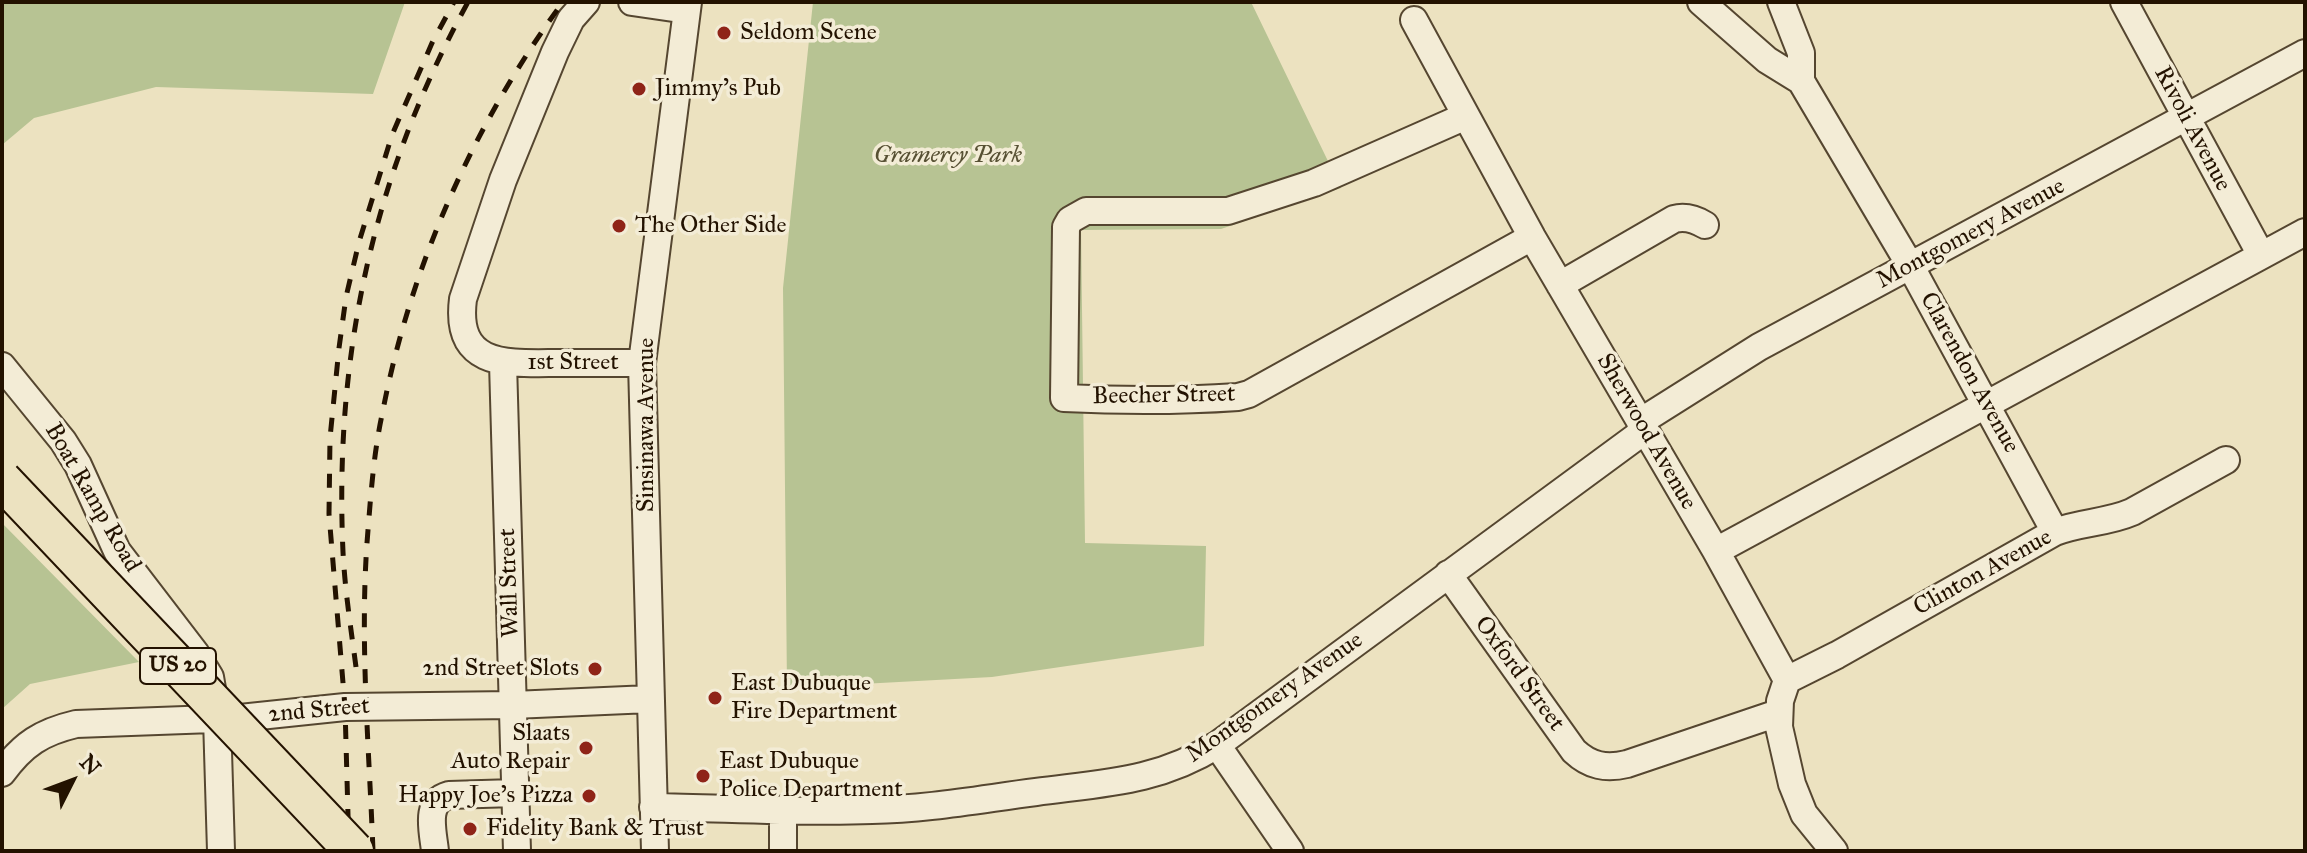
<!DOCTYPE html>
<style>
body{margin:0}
#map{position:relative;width:2307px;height:853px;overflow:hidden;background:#ece2c0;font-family:"IM FELL Great Primer",serif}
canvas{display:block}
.frame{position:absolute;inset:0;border:4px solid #231200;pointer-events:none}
.north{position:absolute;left:32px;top:741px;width:80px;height:80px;-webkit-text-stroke:6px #f3ecd6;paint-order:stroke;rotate:48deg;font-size:22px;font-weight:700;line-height:32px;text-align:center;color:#231200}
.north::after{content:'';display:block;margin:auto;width:28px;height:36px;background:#231200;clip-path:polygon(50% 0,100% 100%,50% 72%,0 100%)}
</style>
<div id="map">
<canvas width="2307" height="853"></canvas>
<div class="frame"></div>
<div class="north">N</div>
</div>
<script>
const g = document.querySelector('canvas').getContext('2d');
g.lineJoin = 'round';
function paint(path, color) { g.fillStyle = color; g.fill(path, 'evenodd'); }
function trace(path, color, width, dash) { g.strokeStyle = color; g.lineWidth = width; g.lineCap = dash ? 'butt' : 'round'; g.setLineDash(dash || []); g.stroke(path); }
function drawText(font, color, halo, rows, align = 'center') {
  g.font = font + ' "IM FELL Great Primer",serif'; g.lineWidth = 7; g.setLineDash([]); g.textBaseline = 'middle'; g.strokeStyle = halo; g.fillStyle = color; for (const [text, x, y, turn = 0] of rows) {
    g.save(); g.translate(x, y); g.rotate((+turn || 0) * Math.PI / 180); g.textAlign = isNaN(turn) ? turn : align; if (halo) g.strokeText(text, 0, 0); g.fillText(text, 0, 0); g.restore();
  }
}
paint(new Path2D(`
 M2,2h403l-32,92 -217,-7 -122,31 -32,27z
 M813,2h438l90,186 -120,41 -140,1 4,313 121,3 -2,100 -212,31 -205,11 -4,-400z
 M2,523l137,139 -109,22 -28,25z`), '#b7c393');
const minor = new Path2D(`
 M586,2l-15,17 -16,33 -52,128 -40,119c-9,71 48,64 98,64 27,0 54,0 81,0
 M632,2l55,8
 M1701,2l66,58 34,21
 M1781,2l20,51v28l110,186 144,265
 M2124,2l137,253
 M1414,20l118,217 184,314 71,129 -7,21 -1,26 13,57 12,30 30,37
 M1466,116l-152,67 -86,28h-142l-16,9 -4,7 -2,171c59,3 116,3 174,-1l11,-3 283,-157
 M1560,285l114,-66c11,-3 21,0 31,6
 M503,363l14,488
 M2,366l61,75 15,24 39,86 79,103 14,23 7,41 4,133
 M1640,422l119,-75 546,-294
 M1716,551l589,-319
 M1448,574l126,177c16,15 32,18 53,13l151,-51
 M1787,680l50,-25 218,-123c25,-10 52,-9 77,-20l94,-52
 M1217,745l73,106
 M2,773c21,-29 40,-41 74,-49l164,-6 105,-11 168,-2 137,-6
 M653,807c72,1 147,6 219,3 56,-1 109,-11 164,-18 67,-9 122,-10 181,-47l427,-314
 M783,809v42
 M435,851c-2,-20 -11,-49 14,-56l66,-2
 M655,851l-13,-488 46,-361`);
trace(minor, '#554630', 30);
trace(minor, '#f3ecd6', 26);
trace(new Path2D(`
 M356,667c-5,-38 -11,-76 -13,-115 -9,-197 30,-377 125,-550
 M349,851l-4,-144 -16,-193 1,-76 9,-90 7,-51 13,-55 33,-107 40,-92 22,-41
 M373,851c-4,-107 -14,-215 -5,-321 3,-38 6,-78 14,-115 28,-148 92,-292 181,-413`), '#231200', 5, [14, 14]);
const highwayBridge = new Path2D(`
 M2,480l352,371`);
trace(highwayBridge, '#231200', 42, []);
trace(highwayBridge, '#ece2c0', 38);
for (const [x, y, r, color] of [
 [724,33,8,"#8f2418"],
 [639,89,8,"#8f2418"],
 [619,226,8,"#8f2418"],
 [595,669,8,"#8f2418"],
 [715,698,8,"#8f2418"],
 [586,748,8,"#8f2418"],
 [703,776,8,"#8f2418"],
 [589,796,8,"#8f2418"],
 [470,829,8,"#8f2418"]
]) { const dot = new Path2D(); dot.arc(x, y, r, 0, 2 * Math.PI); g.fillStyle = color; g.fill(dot); trace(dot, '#f3ecd6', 3); }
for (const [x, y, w] of [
 [178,666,76]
]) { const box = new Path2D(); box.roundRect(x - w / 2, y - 18, w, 36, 6); g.fillStyle = '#f3ecd6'; g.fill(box); trace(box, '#231200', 2); }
drawText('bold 22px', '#231200', null, [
 ["US 20",178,666]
]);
drawText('24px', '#231200', '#f3ecd6', [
 ["Seldom Scene",740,33],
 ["Jimmy's Pub",655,89],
 ["The Other Side",635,226],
 ["2nd Street Slots",579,669,"right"],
 ["East Dubuque",731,684],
 ["Fire Department",731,712],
 ["Slaats",570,734,"right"],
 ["Auto Repair",570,762,"right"],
 ["East Dubuque",719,762],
 ["Police Department",719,790],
 ["Happy Joe's Pizza",573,796,"right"],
 ["Fidelity Bank & Trust",486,829]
], 'left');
drawText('24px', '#231200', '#f3ecd6', [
 ["Rivoli Avenue",2192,129,62],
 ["Montgomery Avenue",1971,234,-28],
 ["1st Street",573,363],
 ["Clarendon Avenue",1969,373,61],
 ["Beecher Street",1164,396,-1],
 ["Sinsinawa Avenue",647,425,-90],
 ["Sherwood Avenue",1646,432,60],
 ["Boat Ramp Road",92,498,60],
 ["Clinton Avenue",1983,573,-29],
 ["Wall Street",510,583,-92],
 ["Oxford Street",1519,674,54],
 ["Montgomery Avenue",1275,698,-35],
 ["2nd Street",319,711,-5]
]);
drawText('italic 24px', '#575033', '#f3ecd6', [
 ["Gramercy Park",948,156]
]);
</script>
